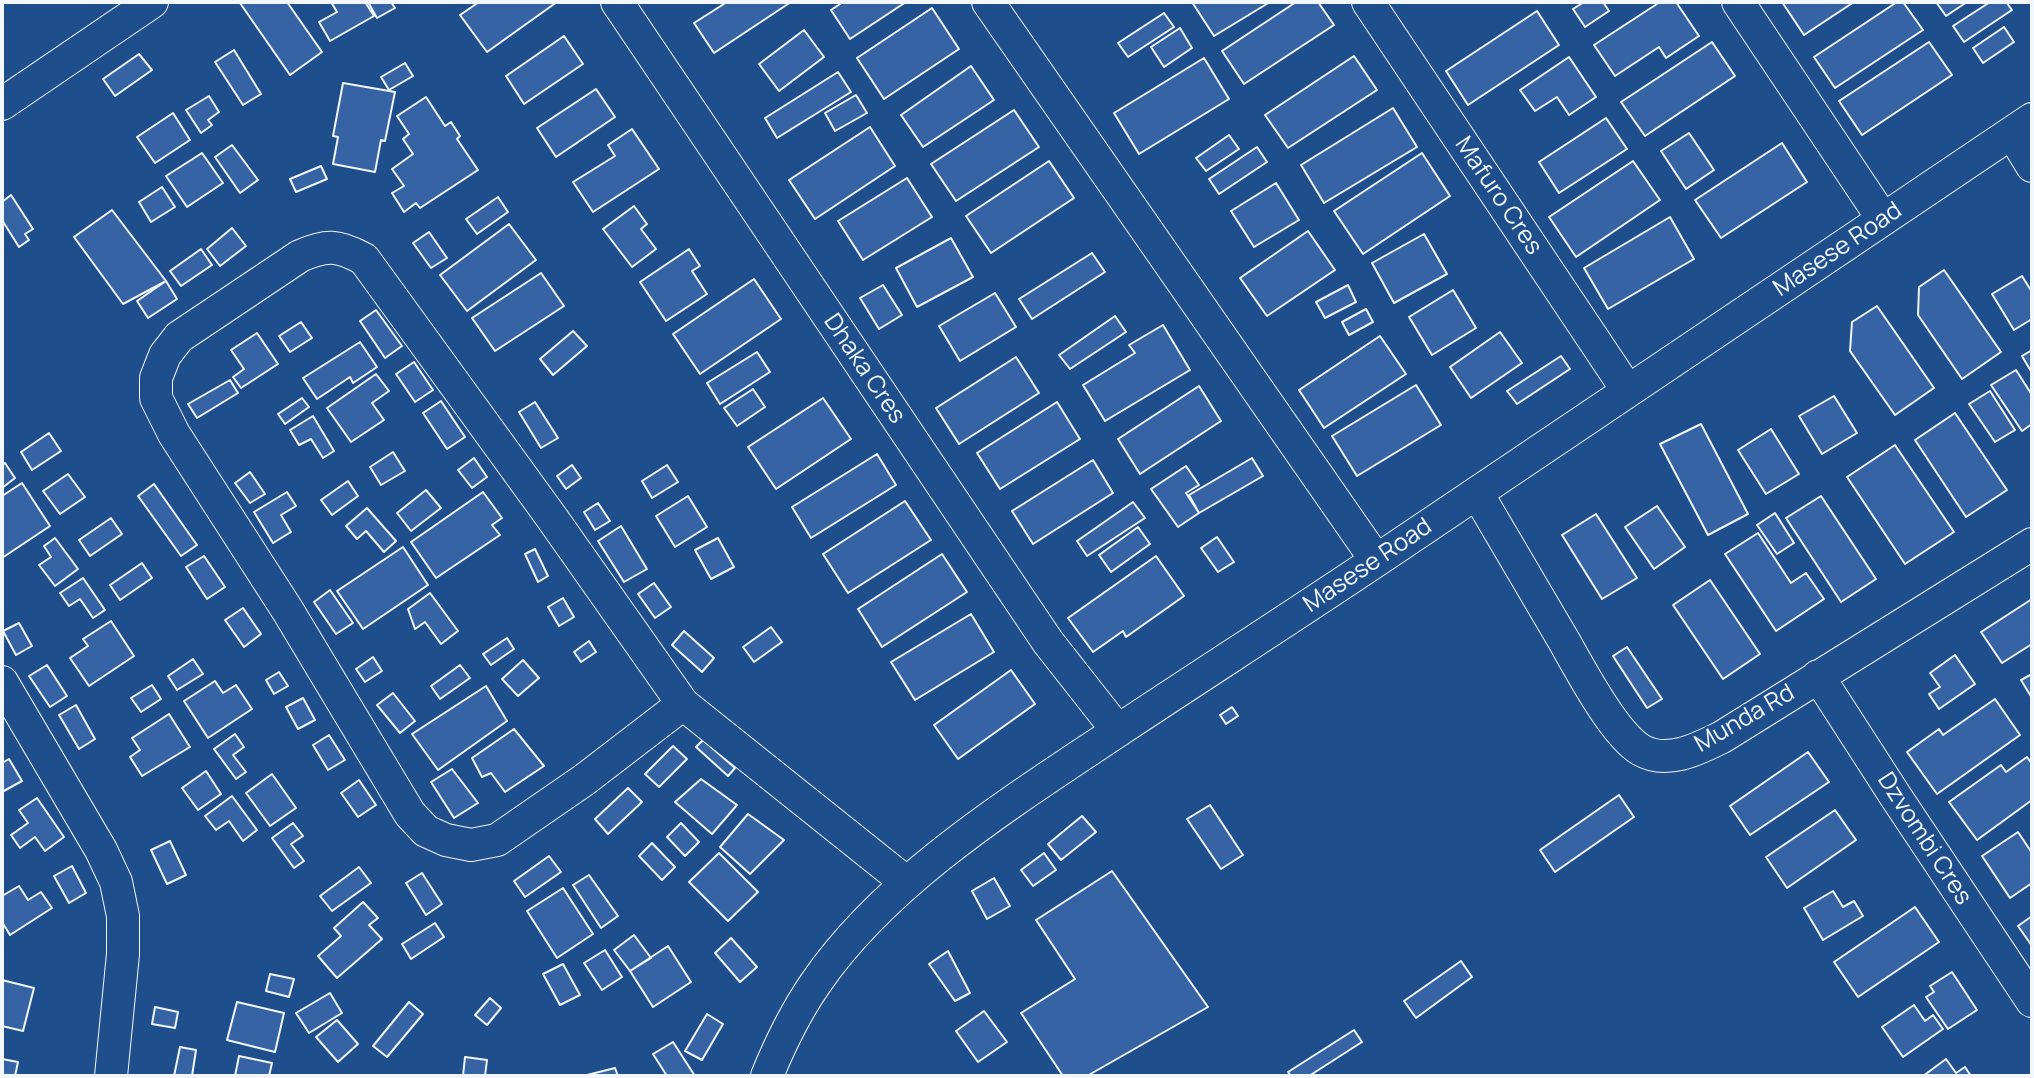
<!DOCTYPE html>
<style>
body{margin:0}
#map{position:relative;width:2034px;height:1078px;overflow:hidden;background:#1f4e8c;font-family:Manrope,sans-serif}
canvas{display:block}
.frame{position:absolute;inset:0;border:4px solid #f2f6ff;pointer-events:none}
</style>
<div id="map">
<canvas width="2034" height="1078"></canvas>
<div class="frame"></div>
</div>
<script>
const g = document.querySelector('canvas').getContext('2d');
g.lineJoin = 'round';
function paint(path, color) { g.fillStyle = color; g.fill(path, 'evenodd'); }
function trace(path, color, width, dash) { g.strokeStyle = color; g.lineWidth = width; g.lineCap = dash ? 'butt' : 'round'; g.setLineDash(dash || []); g.stroke(path); }
function drawText(font, color, halo, rows, align = 'center') {
  g.font = font + ' Manrope,sans-serif'; g.lineWidth = 5; g.setLineDash([]); g.textBaseline = 'middle'; g.strokeStyle = halo; g.fillStyle = color; for (const [text, x, y, turn = 0] of rows) {
    g.save(); g.translate(x, y); g.rotate((+turn || 0) * Math.PI / 180); g.textAlign = isNaN(turn) ? turn : align; if (halo) g.strokeText(text, 0, 0); g.fillText(text, 0, 0); g.restore();
  }
}
const building = new Path2D(`
 M242,2h45l35,50 -32,23 -50,-72z
 M331,2h34l9,14 -44,25 -11,-19 18,-10z
 M368,2h23l4,6 -18,10z
 M479,2h78l-70,50 -27,-37z
 M727,2h64l-77,51 -20,-30z
 M843,2h63l-56,37 -19,-29z
 M1192,2h78l-56,34z
 M1296,2h22l16,23 -90,59 -22,-33z
 M1584,2h19l6,9 -24,16 -12,-18z
 M1660,2h16l23,34 -33,22 -7,-11 -44,29 -21,-31z
 M1782,2h72l-50,33z
 M1897,2h6l20,28 -88,58 -21,-31z
 M1936,2h31l-21,14z
 M1990,2h16l6,8 -48,32 -11,-16z
 M932,8l27,41 -75,50 -27,-41z
 M1537,11l22,34 -91,60 -22,-34z
 M1164,13l10,14 -46,30 -10,-14z
 M2004,27l10,15 -31,21 -10,-15z
 M1180,28l12,20 -28,19 -13,-20z
 M804,30l20,27 -45,34 -20,-27z
 M564,36l19,28 -59,40 -18,-28z
 M1712,42l23,34 -90,60 -24,-34z
 M1929,42l23,33 -90,60 -23,-34z
 M234,50l27,44 -18,11 -28,-43z
 M139,54l13,16 -37,26 -12,-17z
 M1354,56l23,34 -89,58 -23,-33z
 M1569,57l27,40 -27,18 -12,-18 -22,14 -15,-21z
 M1204,58l25,41 -90,55 -25,-41z
 M405,63l8,13 -24,14 -8,-13z
 M971,66l23,34 -71,47 -22,-32z
 M838,72l13,20 -74,46 -12,-20z
 M343,83l52,9 -10,49 -4,-1 -6,32 -42,-8 5,-27 -5,-1z
 M596,89l19,28 -59,40 -19,-29z
 M856,95l11,18 -32,18 -10,-18z
 M209,96l10,16 -11,8 4,5 -11,8 -15,-23z
 M426,97l19,29 6,-4 9,14 -3,3 21,31 -58,38 -4,-5 -12,9 -12,-19 12,-7 -12,-17 21,-15 -10,-15 6,-5 -12,-18z
 M1393,108l24,39 -93,56 -23,-38z
 M1014,110l25,37 -83,54 -25,-37z
 M173,113l17,27 -35,23 -18,-26z
 M1606,118l21,31 -68,44 -20,-31z
 M870,127l25,39 -80,53 -26,-39z
 M632,129l27,40 -66,43 -20,-30 42,-26 -7,-11z
 M1689,133l25,37 -28,19 -25,-38z
 M1229,135l10,14 -33,22 -10,-13z
 M1782,143l25,39 -86,56 -26,-38z
 M232,145l26,35 -18,13 -25,-36z
 M1257,147l10,15 -48,32 -10,-15z
 M202,153l21,30 -36,24 -21,-31z
 M1422,153l28,43 -87,58 -29,-43z
 M1049,161l25,37 -83,55 -25,-37z
 M1633,161l27,39 -84,57 -27,-40z
 M321,166l6,13 -31,13 -6,-13z
 M907,178l25,39 -69,43 -25,-39z
 M1276,183l23,37 -45,27 -23,-36z
 M162,187l13,20 -24,15 -12,-20z
 M11,195l22,34 -8,5 4,6 -10,7 -17,-27v-18z
 M498,197l10,15 -31,22 -11,-15z
 M634,206l13,18 -6,5 15,20 -24,18 -29,-38z
 M112,210l54,71 -43,23 -49,-67z
 M1670,217l24,42 -86,50 -24,-41z
 M509,224l27,36 -69,51 -27,-36z
 M232,228l14,18 -26,20 -13,-17z
 M1308,231l27,39 -68,46 -27,-38z
 M429,232l18,26 -16,10 -18,-25z
 M1424,234l23,40 -53,29 -22,-40z
 M951,238l22,39 -56,30 -21,-39z
 M201,249l11,16 -31,21 -11,-15z
 M689,249l11,17 -8,5 15,23 -41,27 -26,-39z
 M1092,253l13,19 -73,47 -13,-20z
 M1944,270l57,82 -39,27 -44,-64 1,-28z
 M541,273l23,33 -69,45 -23,-33z
 M2022,276l10,16v27l-18,11 -22,-36z
 M754,279l27,40 -81,55 -27,-40z
 M166,281l11,18 -29,19 -11,-17z
 M883,285l19,30 -23,14 -19,-31z
 M1348,285l8,17 -31,16 -9,-16z
 M1453,290l23,38 -44,27 -23,-38z
 M995,293l21,34 -56,34 -21,-35z
 M1877,306l57,82 -39,27 -45,-64 2,-29z
 M1366,309l7,13 -24,13 -7,-13z
 M376,310l26,36 -17,12 -25,-37z
 M1115,316l11,16 -56,37 -11,-14z
 M301,322l11,16 -22,14 -11,-16z
 M1163,325l27,45 -85,51 -22,-36 52,-32 -6,-8z
 M573,331l14,15 -34,29 -13,-16z
 M1500,332l22,31 -51,35 -21,-31z
 M257,333l21,31 -37,24 -8,-11 11,-8 -13,-19z
 M1380,336l26,38 -82,54 -25,-38z
 M360,342l17,25 -24,16 -3,-6 -33,22 -14,-21z
 M2032,350v23l-10,-17z
 M757,352l13,20 -50,32 -13,-21z
 M1561,356l9,13 -53,35 -10,-13z
 M1016,357l23,36 -80,51 -23,-36z
 M414,362l19,28 -18,12 -19,-28z
 M2016,370l16,25v29l-10,7 -31,-46z
 M376,374l13,17 -17,12 12,17 -33,22 -24,-34z
 M230,380l8,13 -41,25 -9,-14z
 M1416,385l25,40 -84,51 -25,-40z
 M1199,386l22,35 -81,53 -22,-35z
 M753,389l12,18 -28,19 -13,-18z
 M1990,391l25,39 -20,12 -26,-38z
 M1834,396l23,37 -35,21 -23,-38z
 M302,398l7,9 -24,17 -7,-10z
 M823,398l28,41 -75,50 -28,-42z
 M441,401l24,36 -18,12 -24,-36z
 M535,402l23,36 -17,10 -22,-36z
 M1057,402l23,37 -80,50 -23,-36z
 M1955,413l52,77 -41,27 -51,-77z
 M313,416l21,35 -11,7 -12,-19 -12,6 -9,-15z
 M1701,424l47,90 -40,21 -48,-91z
 M1771,429l28,45 -33,20 -28,-44z
 M49,433l12,18 -29,19 -11,-18z
 M1895,445l59,87 -49,32 -58,-87z
 M393,452l12,19 -24,14 -11,-18z
 M877,454l19,31 -85,53 -19,-31z
 M474,458l13,19 -15,11 -14,-18z
 M1252,458l11,18 -64,37 -10,-18z
 M1093,460l20,33 -80,51 -21,-33z
 M5,463l10,15 -13,10v-23z
 M572,465l9,13 -15,11 -9,-13z
 M667,465l11,17 -26,16 -10,-17z
 M1186,466l13,19 -13,8 13,20 -21,14 -27,-38z
 M250,472l15,22 -15,9 -15,-20z
 M68,474l17,23 -25,17 -17,-23z
 M348,481l10,15 -26,19 -11,-15z
 M22,483l28,43 -48,32v-62z
 M154,484l43,61 -16,11 -43,-60z
 M426,490l15,18 -30,23 -14,-18z
 M287,492l9,14 -15,9 10,17 -18,11 -19,-31z
 M483,492l19,26 -10,7 8,10 -64,43 -25,-36z
 M688,496l19,31 -32,20 -19,-31z
 M1821,496l55,83 -35,23 -55,-84z
 M905,501l26,39 -83,53 -25,-39z
 M1133,502l12,16 -58,38 -10,-15z
 M598,503l12,18 -15,9 -11,-18z
 M1657,506l28,41 -31,22 -29,-42z
 M367,508l29,33 -12,11 -18,-21 -9,8 -11,-13z
 M1775,513l19,30 -17,11 -20,-29z
 M1596,514l41,64 -35,21 -40,-64z
 M111,518l11,16 -32,22 -11,-16z
 M621,526l26,43 -23,13 -26,-41z
 M1138,527l12,17 -39,28 -12,-17z
 M1758,533l33,50 15,-10 18,26 -48,32 -51,-77z
 M1217,537l17,25 -16,10 -17,-24z
 M55,538l23,31 -23,17 -16,-21 12,-8 -7,-11z
 M718,538l16,29 -23,12 -16,-29z
 M403,547l25,38 -65,44 -26,-38z
 M535,549l13,27 -10,6 -13,-28z
 M942,554l25,38 -85,55 -24,-38z
 M204,556l21,31 -18,12 -21,-32z
 M1156,556l28,40 -58,41 -3,-6 -30,21 -25,-34z
 M142,563l10,15 -32,22 -10,-15z
 M83,578l22,32 -12,8 -13,-19 -11,7 -9,-13z
 M1710,580l50,74 -37,25 -50,-74z
 M654,583l17,24 -16,11 -17,-24z
 M330,590l23,33 -17,11 -22,-32z
 M430,593l28,38 -17,13 -16,-22 -10,7 -7,-20z
 M563,598l11,19 -15,9 -11,-19z
 M2032,599v45l-30,19 -21,-31z
 M243,608l18,26 -17,13 -19,-27z
 M971,614l23,38 -79,48 -24,-38z
 M111,621l23,35 -45,30 -19,-28 18,-12 -5,-7z
 M19,623l13,23 -16,9 -13,-24z
 M771,627l11,15 -28,20 -11,-15z
 M684,631l30,27 -12,14 -30,-27z
 M507,638l7,11 -23,16 -8,-11z
 M589,641l7,11 -15,10 -7,-10z
 M1627,647l35,52 -15,9 -34,-52z
 M1955,655l20,29 -36,25 -10,-15 11,-7 -10,-14z
 M373,657l9,14 -17,11 -9,-13z
 M193,659l10,15 -26,16 -9,-14z
 M523,660l16,18 -21,18 -16,-17z
 M47,665l20,31 -17,11 -21,-31z
 M460,665l10,13 -30,21 -9,-13z
 M1011,670l24,34 -77,55 -24,-34z
 M279,672l9,14 -14,8 -8,-14z
 M2032,674v24l-11,-18z
 M215,681l8,12 13,-8 16,24 -44,29 -24,-37z
 M152,685l9,14 -20,13 -10,-14z
 M486,686l21,35 -69,49 -26,-36z
 M393,693l22,28 -15,12 -23,-28z
 M303,698l12,22 -17,9 -12,-22z
 M1995,699l25,36 -83,59 -30,-42 32,-23 4,6z
 M76,705l19,34 -16,10 -20,-34z
 M1232,707l6,9 -12,8 -6,-9z
 M169,714l21,33 -48,29 -12,-19 10,-7 -8,-12z
 M514,729l30,37 -39,26 -14,-19 -9,4 -10,-19z
 M235,734l9,13 -11,8 13,17 -10,7 -22,-30z
 M329,735l16,25 -17,10 -15,-25z
 M703,740l32,28 -7,8 -32,-29z
 M673,746l14,13 -28,28 -14,-13z
 M1808,752l21,30 -79,53 -20,-29z
 M2027,757l5,7v36l-55,40 -28,-38 52,-37 5,7z
 M9,759l13,22 -20,11v-29z
 M452,769l26,34 -24,15 -23,-36z
 M206,771l15,23 -23,16 -16,-22z
 M272,774l24,34 -26,18 -24,-33z
 M701,779l36,26 -25,29 -37,-32z
 M359,780l17,25 -18,12 -17,-24z
 M628,788l14,14 -34,32 -13,-15z
 M1619,795l15,22 -79,55 -15,-22z
 M232,796l25,34 -14,11 -14,-20 -13,9 -11,-14z
 M37,798l27,39 -19,14 -10,-14 -15,11 -9,-13 17,-12 -9,-13z
 M1210,805l33,50 -22,14 -34,-50z
 M1835,810l21,30 -69,48 -21,-31z
 M748,814l36,26 -34,34 -30,-27z
 M1082,816l14,16 -35,28 -13,-16z
 M293,823l10,13 -12,8 13,17 -10,7 -22,-30z
 M681,823l18,19 -14,14 -18,-19z
 M2018,832l14,21v30l-22,15 -28,-42z
 M170,841l16,34 -19,9 -16,-34z
 M652,843l23,24 -13,13 -23,-24z
 M719,853l39,39 -30,29 -39,-39z
 M1044,853l12,17 -23,16 -12,-16z
 M549,856l12,16 -36,25 -11,-16z
 M72,866l14,27 -17,10 -15,-27z
 M359,867l12,16 -39,28 -12,-15z
 M1112,871l96,136 -121,69h-24l-42,-63 54,-34 -39,-59z
 M422,873l20,31 -16,11 -20,-32z
 M589,875l29,41 -17,12 -28,-43z
 M994,878l16,28 -23,13 -15,-28z
 M19,886l9,14 13,-8 11,16 -42,27 -8,-13v-26z
 M563,888l30,46 -36,24 -30,-47z
 M1833,891l10,16 11,-6 9,15 -40,24 -19,-32z
 M363,902l15,16 -9,7 13,14 -45,39 -19,-22 23,-20 -7,-8z
 M1915,907l24,35 -81,55 -24,-35z
 M2032,916v30l-14,-20z
 M435,923l9,14 -33,22 -9,-15z
 M634,935l17,23 -21,13 -16,-21z
 M731,938l26,29 -17,15 -25,-29z
 M668,946l23,36 -38,25 -23,-36z
 M605,950l17,27 -20,13 -18,-27z
 M948,951l22,42 -15,8 -26,-37z
 M1461,961l11,16 -56,41 -12,-17z
 M563,964l17,31 -20,10 -17,-31z
 M1952,972l25,38 -29,19 -22,-32 8,-5 -4,-6z
 M270,974l24,5 -5,18 -23,-6z
 M2,980l32,8 -11,43 -21,-5z
 M330,993l12,20 -33,20 -13,-20z
 M490,998l11,10 -14,17 -12,-10z
 M237,1002l47,11 -9,39 -48,-12z
 M409,1002l14,12 -36,43 -14,-11z
 M1914,1005l11,16 8,-6 10,14 -40,28 -21,-30z
 M155,1007l23,5 -3,16 -23,-4z
 M984,1011l23,31 -29,20 -22,-31z
 M707,1014l16,10 -21,36 -17,-9z
 M337,1020l21,24 -20,18 -22,-25z
 M1354,1030l8,12 -53,34h-18l-3,-4z
 M673,1042l22,34h-28l-14,-22z
 M180,1047l16,3 -4,26h-18z
 M239,1056l33,7 -3,13h-34z
 M465,1057l22,3 -2,16h-22z
 M2,1059l16,3 -3,14h-13z
 M1946,1059l10,14 9,-6 6,9h-48z
 M615,1068l3,8h-35z`);
paint(building, '#3563a3');
trace(building, '#f2f6ff', 2);
const minor = new Path2D(`
 M617,2l431,640 70,89
 M988,2l388,558
 M1368,2l260,389
 M1738,2l145,217
 M2,104l150,-102
 M2012,133l20,33
 M1477,493c29,49 58,99 87,148 16,28 50,93 77,109 26,15 57,-1 81,-13l310,-193
 M1818,676l78,121 136,204
 M2,682l99,168 15,32 7,34v38l-12,122
 M683,704l-99,76 -87,60 -26,5 -25,-5 -20,-9 -16,-17 -122,-203 -114,-177 -18,-36v-20l9,-23 14,-18 121,-81c27,-12 38,-11 64,3l188,259 131,186 224,179
 M767,1076c13,-32 28,-63 48,-92 72,-106 203,-186 307,-256 92,-61 184,-120 276,-182 211,-142 423,-285 634,-427`);
trace(minor, '#f2f6ff', 34);
trace(minor, '#1f4e8c', 32);
drawText('24px', '#f2f6ff', '#1f4e8c', [
 ["Mafuro Cres",1498,196,56],
 ["Masese Road",1838,250,-34],
 ["Dhaka Cres",864,369,56],
 ["Masese Road",1368,566,-34],
 ["Munda Rd",1745,719,-30],
 ["Dzvombi Cres",1924,839,57]
]);
</script>
